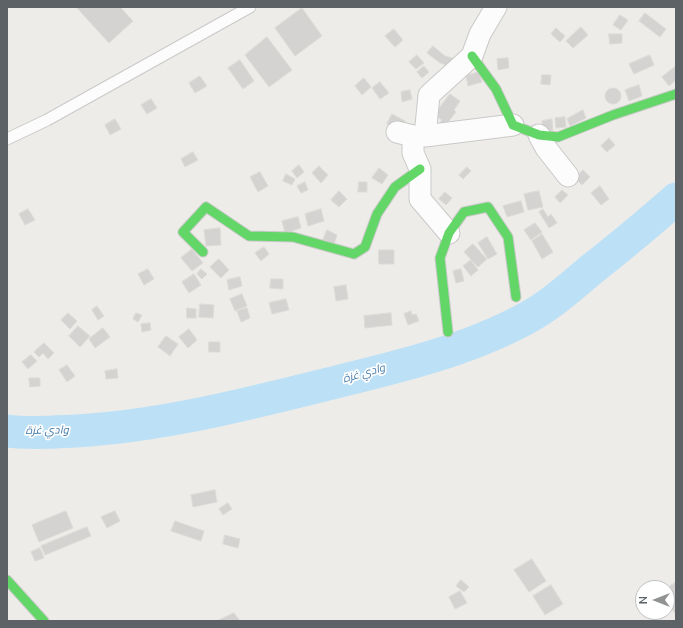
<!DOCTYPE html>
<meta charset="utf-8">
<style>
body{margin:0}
#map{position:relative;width:683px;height:628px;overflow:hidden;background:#eeece8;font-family:"Nunito Sans",sans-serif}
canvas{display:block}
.frame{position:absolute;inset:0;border:8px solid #5d6266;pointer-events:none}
.north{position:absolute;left:635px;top:580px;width:40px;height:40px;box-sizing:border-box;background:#fff;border:1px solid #bec0c2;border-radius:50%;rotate:270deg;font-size:11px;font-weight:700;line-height:16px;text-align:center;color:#5d6266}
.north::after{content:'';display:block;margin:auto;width:14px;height:18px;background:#909294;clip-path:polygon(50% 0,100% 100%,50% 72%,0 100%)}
</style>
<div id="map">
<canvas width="683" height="628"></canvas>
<div class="frame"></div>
<div class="north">N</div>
</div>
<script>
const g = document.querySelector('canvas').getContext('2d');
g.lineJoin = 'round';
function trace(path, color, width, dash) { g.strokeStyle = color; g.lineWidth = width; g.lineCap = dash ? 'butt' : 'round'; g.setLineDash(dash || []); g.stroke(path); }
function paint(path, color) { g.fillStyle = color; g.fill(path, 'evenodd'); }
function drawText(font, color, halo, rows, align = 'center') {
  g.font = font + ' "Nunito Sans",Cairo,sans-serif'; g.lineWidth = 3.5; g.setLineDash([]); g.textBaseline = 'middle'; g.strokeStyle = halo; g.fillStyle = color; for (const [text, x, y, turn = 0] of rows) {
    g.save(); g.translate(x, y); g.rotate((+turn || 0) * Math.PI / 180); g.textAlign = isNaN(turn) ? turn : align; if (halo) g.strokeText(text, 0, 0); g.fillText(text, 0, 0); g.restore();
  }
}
trace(new Path2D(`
 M7,431c23,3 46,1 69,0 83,-5 164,-25 244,-45 69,-17 142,-33 205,-67 25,-13 45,-32 67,-50 29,-23 57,-46 84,-70`), '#bce1f7', 33);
const building = new Path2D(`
 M79,7h41l13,14 -24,22 -32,-35z
 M302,8l20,28 -27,20 -20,-28z
 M645,13l21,16 -6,8 -21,-16z
 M620,15l8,5 -7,10 -8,-5z
 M581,27l7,8 -15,13 -7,-7z
 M556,28l9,8 -5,6 -9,-8z
 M394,29l9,11 -8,7 -10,-11z
 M609,34h13v9l-12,1z
 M267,37l25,33 -23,17 -24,-32z
 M433,46l12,10 11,3 -7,7 -9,-3 -13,-10z
 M417,55l7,8 -8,6 -7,-7z
 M650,55l4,10 -20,9 -5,-10z
 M508,58l1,10 -11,2 -1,-11z
 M240,60l14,21 -11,8 -15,-21z
 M424,66l5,6 -7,6 -5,-6z
 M676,66v14l-7,6 -7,-9z
 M479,72l3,10 -14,4 -2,-10z
 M542,75h9l-1,10 -9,-1z
 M200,76l7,10 -12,7 -6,-10z
 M364,78l7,9 -9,8 -7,-9z
 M380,82l9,11 -9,6 -8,-11z
 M639,85l3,11 -13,5 -4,-11z
 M605 96a8 8 0 1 1 16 0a8 8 0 1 1-16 0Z
 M410,90l2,9 -10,3 -1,-10z
 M450,94l10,7 -6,9 2,2 -11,14 -5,-4 2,-2 -8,-5z
 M151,99l6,9 -10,6 -6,-9z
 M583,110l3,8 -16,8 -3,-7z
 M392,114l13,7 -5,10 -13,-7z
 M565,117l1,10 -10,1 -1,-10z
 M115,119l6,10 -11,6 -5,-10z
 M552,119l1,11 -10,2 -1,-11z
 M609,138l6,7 -8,7 -6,-6z
 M193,152l5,8 -13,7 -4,-8z
 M299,165l5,7 -7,6 -5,-7z
 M319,166l9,9 -7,8 -9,-10z
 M467,167l4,4 -8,8 -4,-4z
 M379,168l9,7 -6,9 -10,-6z
 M583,170l7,7 -8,8 -7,-7z
 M260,172l8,14 -10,6 -8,-15z
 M286,174l9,5 -3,6 -9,-4z
 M305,182l3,8 -7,3 -4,-7z
 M359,182h8v10h-9z
 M600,186l9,13 -8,6 -10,-12z
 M562,190l6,5 -8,8 -5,-6z
 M339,191l8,8 -8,8 -8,-7z
 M539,191l4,16 -15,3 -4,-16z
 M445,192l7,6 -6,7 -7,-6z
 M521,201l3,11 -17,5 -4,-11z
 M28,209l7,11 -10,5 -6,-11z
 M321,209l3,12 -16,5 -3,-12z
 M543,209l5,8 3,-3 6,9 -8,5 -10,-16z
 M298,217l3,11 -16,5 -3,-12z
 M535,223l7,9 -11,8 -7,-10z
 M220,228l1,17 -15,1 -2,-16z
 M327,230l10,5 -3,9 -11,-4z
 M542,234l11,18 -11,7 -10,-18z
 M487,237l10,17 -9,5 -10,-16z
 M473,244l14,15 -9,8 -14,-15z
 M264,247l5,7 -8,7 -6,-8z
 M192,249l11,14 -11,8 -11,-13z
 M379,250h15v14h-15z
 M219,259l10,11 -8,8 -11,-11z
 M471,260l7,10 -7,6 -8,-10z
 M148,269l6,10 -10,6 -6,-11z
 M201,269l6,5 -5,5 -5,-5z
 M461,269l3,12 -8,2 -3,-12z
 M194,274l7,11 -12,8 -7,-11z
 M240,277l2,9 -13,4 -2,-10z
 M271,279h12v10l-13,-1z
 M346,285l2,14 -12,2 -2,-14z
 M242,294l5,12 -12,5 -5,-12z
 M286,299l3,11 -17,4 -3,-11z
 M200,304l14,1 -1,13 -14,-1z
 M97,306l7,10 -6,4 -6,-10z
 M187,308l9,1v9h-9z
 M247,308l3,10 -9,4 -4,-11z
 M411,311l1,4 4,-1 3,7 -11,4 -4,-11z
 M68,313l9,8 -7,8 -9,-9z
 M136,313l6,2 -4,7 -5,-3z
 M391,313l1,12 -27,3 -1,-12z
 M150,323l1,7 -9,2 -1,-8z
 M78,326l12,10 -10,11 -11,-11z
 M103,328l7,9 -15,11 -6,-9z
 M189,329l8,11 -9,8 -9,-11z
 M166,336l12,8 -8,12 -12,-9z
 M209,342h11v10h-11z
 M44,343l10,10 -6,6 -5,-6 -4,4 -5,-5z
 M31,355l6,6 -9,8 -6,-7z
 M67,365l8,11 -8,6 -8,-12z
 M117,369l1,9 -12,1 -1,-8z
 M29,378h11v8l-10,1z
 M215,490l2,12 -24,5 -2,-12z
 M228,503l4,6 -9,6 -4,-6z
 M66,511l7,17 -34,14 -7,-17z
 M115,511l5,10 -13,7 -6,-11z
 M175,521l29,10 -3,10 -30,-10z
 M87,527l4,9 -46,19 -4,-9z
 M225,535l15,4 -2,9 -15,-4z
 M40,548l4,10 -9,3 -4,-9z
 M532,559l14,22 -17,11 -15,-22z
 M461,580l8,7 -5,5 -8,-6z
 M676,582v33l-9,-14v-13z
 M551,585l12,19 -18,11 -12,-19z
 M460,591l7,12 -12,6 -6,-12z
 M234,613l6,8h-23z`);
paint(building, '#d4d3d1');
trace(building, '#dddbd7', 1);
const lane = new Path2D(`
 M7,139l40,-19 203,-113`);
const street = new Path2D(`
 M397,132l16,4h12l88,-11
 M539,135l7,13 22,28
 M413,136v17l7,16v30l29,34
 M425,136l4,-41 43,-39 8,-22 16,-27`);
const fast = new Path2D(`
 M472,56l24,33 17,36 26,10 19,2 55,-22 63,-21
 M203,252l-20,-20 23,-25 43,29 44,1 61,17 11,-7 12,-33 18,-27 25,-18
 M448,332l-8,-74 9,-25 15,-21 24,-5 20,30 8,60
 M7,580l37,41`);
trace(lane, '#c9c9c9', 13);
trace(street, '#c9c9c9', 23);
trace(fast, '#cacaca', 11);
trace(lane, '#fcfcfc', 11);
trace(street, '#fcfcfc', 21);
trace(fast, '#63d668', 9);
drawText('italic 11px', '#4078a8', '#fff', [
 ["وادي غزة",364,374,-16],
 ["وادي غزة",47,431,-1]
]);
</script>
